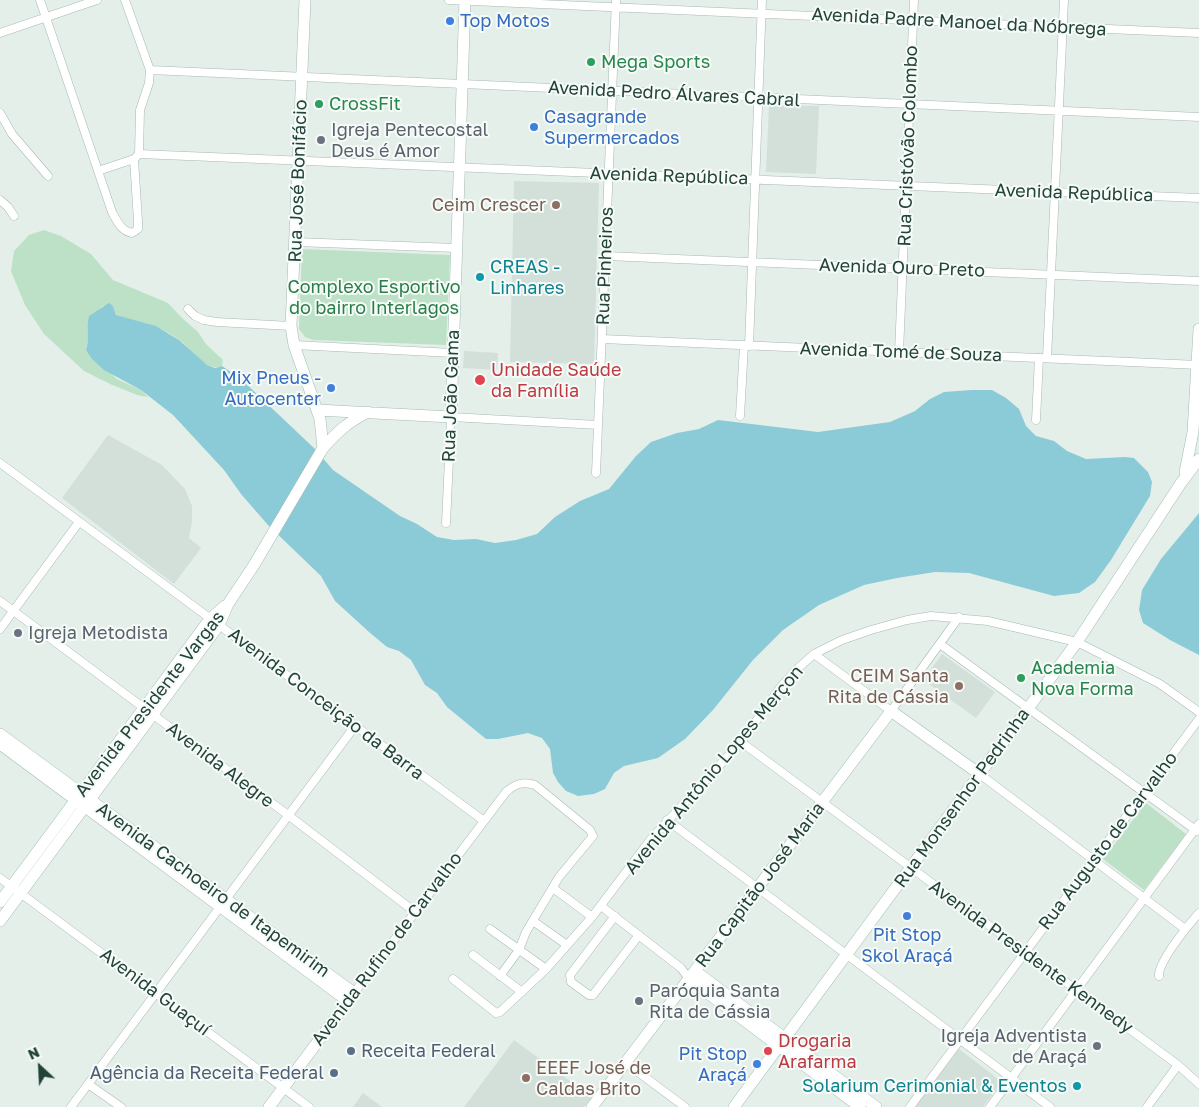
<!DOCTYPE html>
<meta charset="utf-8">
<style>
body{margin:0}
#map{position:relative;width:1199px;height:1107px;overflow:hidden;background:#e5efea;font-family:"Golos Text",sans-serif}
canvas{display:block}
.north{position:absolute;left:15px;top:1042px;width:50px;height:50px;-webkit-text-stroke:4px #f6fbf8;paint-order:stroke;rotate:335deg;font-size:14px;font-weight:700;line-height:20px;text-align:center;color:#22433a}
.north::after{content:'';display:block;margin:auto;width:18px;height:22px;background:#22433a;clip-path:polygon(50% 0,100% 100%,50% 72%,0 100%)}
</style>
<div id="map">
<canvas width="1199" height="1107"></canvas>
<div class="north">N</div>
</div>
<script>
const g = document.querySelector('canvas').getContext('2d');
g.lineJoin = 'round';
function paint(path, color) { g.fillStyle = color; g.fill(path, 'evenodd'); }
function trace(path, color, width, dash) { g.strokeStyle = color; g.lineWidth = width; g.lineCap = dash ? 'butt' : 'round'; g.setLineDash(dash || []); g.stroke(path); }
function drawText(font, color, halo, rows, align = 'center') {
  g.font = font + ' "Golos Text",sans-serif'; g.lineWidth = 4; g.setLineDash([]); g.textBaseline = 'middle'; g.strokeStyle = halo; g.fillStyle = color; for (const [text, x, y, turn = 0] of rows) {
    g.save(); g.translate(x, y); g.rotate((+turn || 0) * Math.PI / 180); g.textAlign = isNaN(turn) ? turn : align; if (halo) g.strokeText(text, 0, 0); g.fillText(text, 0, 0); g.restore();
  }
}
paint(new Path2D(`
 M769,105l50,1 -3,68 -50,-2z
 M514,181l85,2 -5,181 -84,-2z
 M464,351l34,2 -1,17 -34,-2z
 M108,435l54,30 23,24 7,17v15l-3,17 12,10 -27,36 -112,-86z
 M942,654l53,38 -19,26 -53,-38z
 M514,1040l78,57 -8,10h-120z
 M959,1049l43,33 -19,25h-68z
 M363,1093l19,14h-29z`), '#d3dfd9');
paint(new Path2D(`
 M44,230l17,6 30,18 22,26 55,23 13,14 17,15 8,12 17,16 -1,6c-20,6 -30,-18 -44,-27 -7,-5 -17,-11 -24,-13 -13,-5 -26,-6 -38,-11l-3,-9h-10l-15,15 1,13 -3,16 31,29 24,11 7,7 -11,-2 -27,-11 -26,-13 -40,-37 -19,-29 -14,-34 3,-20 15,-16z
 M302,249l148,6 -4,90 -133,-5 -8,-3 -6,-8z
 M1146,803l40,31 -42,56 -41,-31z`), '#bde1c6');
paint(new Path2D(`
 M109,303l4,3 3,9 40,11 23,14 28,25 8,3 7,-2 19,13 74,70 18,21 67,46 17,8 20,13 17,3 22,-1 19,4 21,-3 21,-6 18,-17 25,-16 29,-12 27,-33 15,-14 26,-9 22,-4 19,-9 100,12 72,-10 25,-11 15,-12 14,-7 27,-2h21l14,8 13,11 7,17 10,10 18,5 13,10 19,8 39,-2 9,1 14,14 4,10 -2,14 -39,64 -16,22 -16,11 -25,3 -85,-23 -34,-1 -38,6 -33,7 -45,20 -36,25 -30,30 -40,50 -28,29 -27,19 -34,8 -10,7 -9,16 -11,5 -16,2 -12,-5 -8,-9 -5,-9 -3,-24 -8,-11 -14,-5 -30,6h-12l-39,-32 -10,-14 -12,-8 -14,-25 -12,-9 -12,-4 -18,-15 -34,-31 -14,-25 -53,-51 -27,-31 -17,-24 -51,-55 -32,-25 -37,-20 -12,-11 -6,-9c4,-12 0,-23 3,-34z
 M1199,513v142l-29,-15 -27,-17 -4,-13 3,-20 19,-31z`), '#8acbd7');
const street = new Path2D(`
 M40,0l72,212c5,9 9,19 20,21l6,-4v-8l-4,-62 5,-5 1,-44 9,-27 1,-13 -25,-70
 M449,0l750,33
 M0,33l97,-33
 M150,70l1049,47
 M0,113l12,21 36,42
 M139,154l1060,44
 M98,171l36,-12
 M0,200l8,7 6,9
 M296,242l160,6
 M606,256l593,25
 M188,309l7,7 9,4 13,2 74,4
 M602,339l597,26
 M294,345l159,8
 M749,346l13,-346
 M899,352l15,-352
 M1047,358l17,-358
 M740,416l4,-71
 M1036,420l3,-62
 M0,463l484,358
 M596,473l20,-473
 M446,523l5,-106 147,8
 M0,601l288,214 127,97
 M0,629l79,-107
 M940,644l257,187
 M814,654l77,57 68,-94
 M741,742l437,323 21,19
 M981,775l204,154
 M667,820l383,287
 M0,878l309,229
 M553,888l39,29
 M601,906l80,62 8,11
 M615,916l-45,59 1,7 18,13h4l46,-60
 M533,921l34,24
 M490,929l56,40
 M473,955l49,37
 M1159,976c-1,-14 29,-51 40,-63
 M453,979l43,34 4,-1 46,-43 46,-52 59,-78 90,-97 38,-53 17,-19 18,-16 28,-14 29,-10 36,-10 24,-4 57,5 89,21 83,42 39,28
 M354,993l152,-201c9,-8 17,-11 29,-7l55,45 3,6 -34,41 -33,55 -7,18 -19,26
 M626,1063l59,44
 M88,1084l33,23
 M71,1107l284,-381
 M910,1107l289,-388
 M990,1107l209,-283
 M1147,1107l31,-42`);
const secondary = new Path2D(`
 M305,0l-14,326 3,19 26,74 3,29
 M317,410l134,7 14,-417
 M1185,472l8,-40 6,-103
 M0,734l354,259 -85,114
 M0,744l348,257
 M0,902l210,-283 15,-13
 M0,921l219,-296 9,-21 26,-39 69,-117c16,-18 24,-25 45,-36
 M695,971l181,136
 M689,979l171,128
 M592,1107l299,-396 90,64
 M734,1107l343,-465 104,-159 18,-24`);
trace(street, '#a7b8b2', 9);
trace(secondary, '#a2bbb3', 12);
trace(street, '#fff', 8);
trace(secondary, '#fff', 11);
for (const [x, y, r, color] of [
 [450,21,5,"#3f7fe0"],
 [591,62,5,"#2e9e5b"],
 [319,104,5,"#2e9e5b"],
 [534,127,5,"#3f7fe0"],
 [321,140,5,"#6b7280"],
 [556,205,5,"#8d6e63"],
 [480,277,5,"#0f9aa8"],
 [480,380,6,"#e0444e"],
 [331,388,5,"#3f7fe0"],
 [18,633,5,"#6b7280"],
 [1021,678,5,"#2e9e5b"],
 [959,686,5,"#8d6e63"],
 [907,916,5,"#3f7fe0"],
 [639,1001,5,"#6b7280"],
 [1097,1046,5,"#6b7280"],
 [351,1051,5,"#5c6f8a"],
 [768,1051,5,"#e0444e"],
 [757,1064,5,"#3f7fe0"],
 [334,1073,5,"#5c6f8a"],
 [526,1078,5,"#8d6e63"],
 [1077,1086,5,"#0f9aa8"]
]) { const dot = new Path2D(); dot.arc(x, y, r, 0, 2 * Math.PI); g.fillStyle = color; g.fill(dot); trace(dot, '#f6fbf8', 2); }
drawText('18px', '#366cbe', '#f6fbf8', [
 ["Top Motos",460,21],
 ["Casagrande",544,117],
 ["Supermercados",544,138],
 ["Mix Pneus -",321,378,"right"],
 ["Autocenter",321,399,"right"],
 ["Pit Stop",907,935,"center"],
 ["Skol Araçá",907,956,"center"],
 ["Pit Stop",747,1054,"right"],
 ["Araçá",747,1075,"right"]
], 'left');
drawText('18px', '#22433a', '#f6fbf8', [
 ["Avenida Padre Manoel da Nóbrega",959,22,3],
 ["Avenida Pedro Álvares Cabral",674,94,3],
 ["Rua Cristóvão Colombo",908,146,-88],
 ["Avenida República",669,176,2],
 ["Rua José Bonifácio",298,181,-88],
 ["Avenida República",1074,193,2],
 ["Rua Pinheiros",605,266,-88],
 ["Avenida Ouro Preto",902,268,2],
 ["Avenida Tomé de Souza",901,352,2],
 ["Rua João Gama",451,396,-88],
 ["Avenida Presidente Vargas",150,704,-52],
 ["Avenida Conceição da Barra",326,704,37],
 ["Avenida Alegre",220,765,37],
 ["Avenida Antônio Lopes Merçon",714,770,-50],
 ["Rua Monsenhor Pedrinha",962,798,-54],
 ["Rua Augusto de Carvalho",1108,841,-53],
 ["Rua Capitão José Maria",760,885,-53],
 ["Avenida Cachoeiro de Itapemirim",213,890,36],
 ["Avenida Rufino de Carvalho",387,949,-53],
 ["Avenida Presidente Kennedy",1031,957,36],
 ["Avenida Guaçuí",155,992,37]
]);
drawText('18px', '#27864d', '#f6fbf8', [
 ["Mega Sports",601,62],
 ["CrossFit",329,104],
 ["Academia",1031,668],
 ["Nova Forma",1031,689]
], 'left');
drawText('18px', '#5b616d', '#f6fbf8', [
 ["Igreja Pentecostal",331,130],
 ["Deus é Amor",331,151],
 ["Igreja Metodista",28,633],
 ["Paróquia Santa",649,991],
 ["Rita de Cássia",649,1012],
 ["Igreja Adventista",1087,1036,"right"],
 ["de Araçá",1087,1057,"right"]
], 'left');
drawText('18px', '#785e54', '#f6fbf8', [
 ["Ceim Crescer",546,205],
 ["CEIM Santa",949,676],
 ["Rita de Cássia",949,697],
 ["EEEF José de",536,1068,"left"],
 ["Caldas Brito",536,1089,"left"]
], 'right');
drawText('18px', '#0d838f', '#f6fbf8', [
 ["CREAS -",490,267],
 ["Linhares",490,288],
 ["Solarium Cerimonial & Eventos",1067,1086,"right"]
], 'left');
drawText('18px', '#297d49', '#f6fbf8', [
 ["Complexo Esportivo",374,287],
 ["do bairro Interlagos",374,308]
]);
drawText('18px', '#be3a42', '#f6fbf8', [
 ["Unidade Saúde",491,370],
 ["da Família",491,391],
 ["Drogaria",778,1041],
 ["Arafarma",778,1062]
], 'left');
drawText('18px', '#4e5e75', '#f6fbf8', [
 ["Receita Federal",361,1051],
 ["Agência da Receita Federal",324,1073,"right"]
], 'left');
</script>
